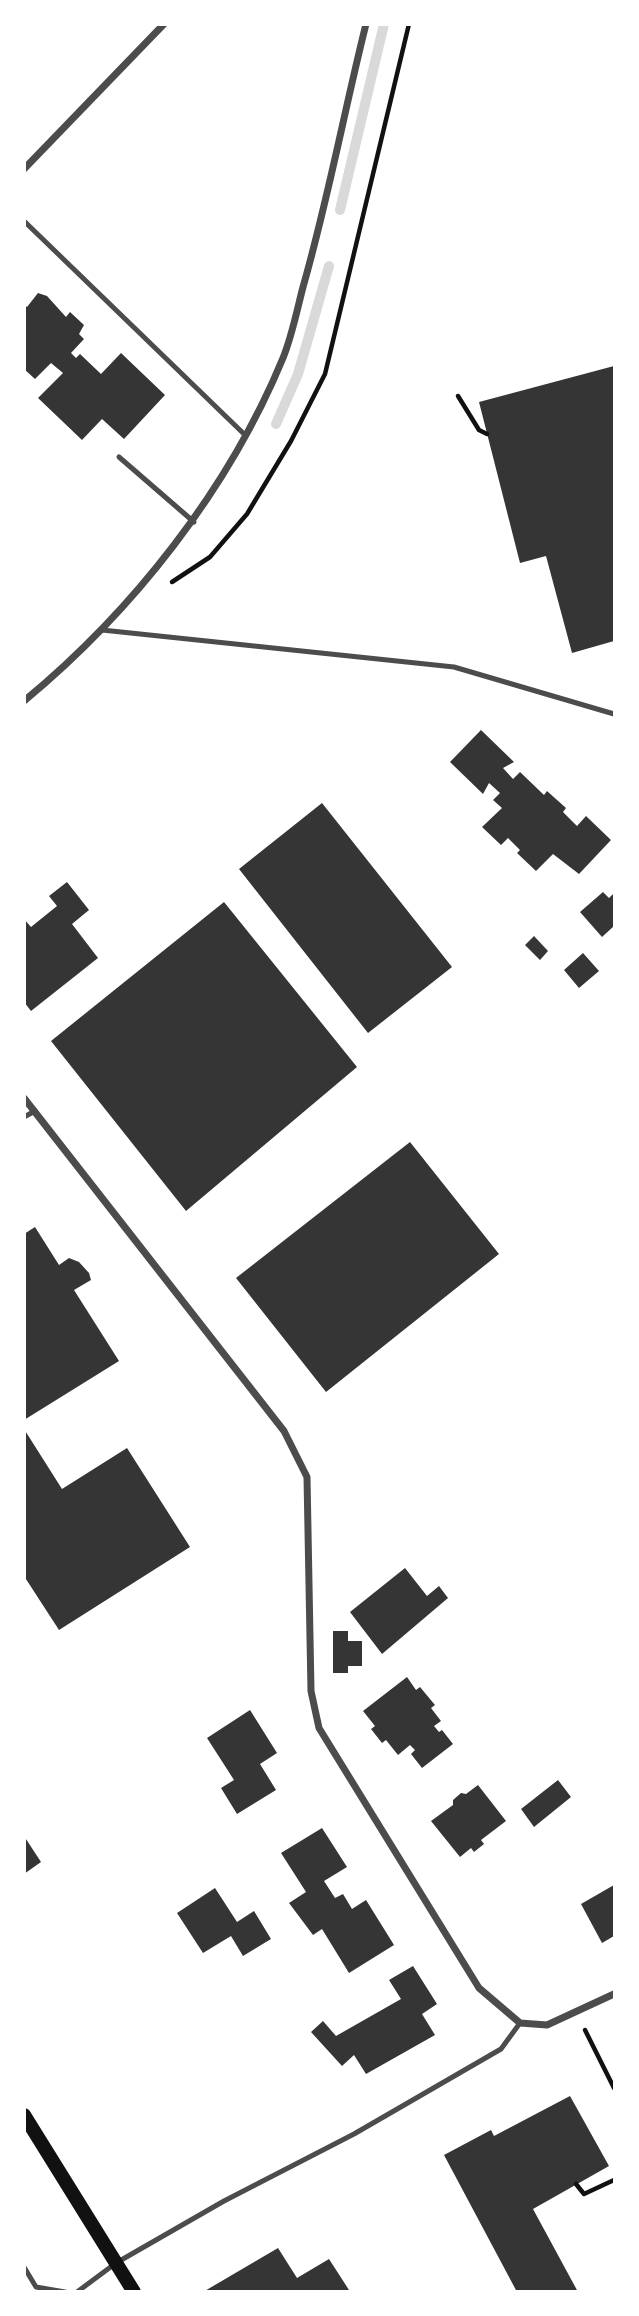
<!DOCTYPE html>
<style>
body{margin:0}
#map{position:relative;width:639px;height:2316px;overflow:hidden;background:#fff;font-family:"Sofia Sans Condensed",sans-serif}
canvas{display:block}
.frame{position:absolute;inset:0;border:26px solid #fff;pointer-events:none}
</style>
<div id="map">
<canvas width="639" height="2316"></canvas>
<div class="frame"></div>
</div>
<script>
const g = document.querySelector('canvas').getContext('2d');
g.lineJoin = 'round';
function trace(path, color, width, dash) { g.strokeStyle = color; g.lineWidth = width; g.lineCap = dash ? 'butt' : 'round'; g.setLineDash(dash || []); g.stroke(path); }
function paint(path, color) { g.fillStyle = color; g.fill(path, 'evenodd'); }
trace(new Path2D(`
 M340,210l44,-186
 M276,424l22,-50 31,-108`), '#d9d9d9', 10);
paint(new Path2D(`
 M38,293l9,3 19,21 4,-5 14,13 -5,9 5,5 -13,14 5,5 4,-4 21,20 20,-21 44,42 -41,44 -22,-20 -20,21 -44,-42 25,-25 -12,-10 -16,16 -11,-10v-64l3,2z
 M614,366v275l-42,12 -26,-97 -26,7 -41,-161z
 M481,730l33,32 -11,6 10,11 7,-7 24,23 3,-4 19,17 -3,4 14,14 9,-10 25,24 -32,34 -26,-20 -17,17 -19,-18 3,-3 -12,-12 -7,7 -19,-18 20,-19 -9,-8 7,-7 -11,-10 -6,11 -33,-32z
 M322,803l130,164 -84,66 -129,-164z
 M67,882l22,28 -17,14 26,34 -67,53 -7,-9v-83l7,8 26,-21 -8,-10z
 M603,892l6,6 5,-5v33l-12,11 -22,-25z
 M224,902l133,165 -171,144 -135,-170z
 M534,936l14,15 -8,9 -15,-15z
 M583,953l16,18 -20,17 -15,-18z
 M410,1142l89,112 -173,138 -90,-114z
 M35,1227l24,38 10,-7 10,4 10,11 2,7 -17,10 45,71 -95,59v-186z
 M24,1429l38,60 65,-41 63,99 -131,83 -35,-54z
 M405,1568l22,28 12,-10 9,12 -66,56 -32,-42z
 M333,1631h15v10h14v25h-14v7h-15z
 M407,1677l9,13 4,-3 15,18 -4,3 10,13 -7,5 5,6 3,-2 11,14 -31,24 -11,-14 4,-4 -5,-5 -12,10 -12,-15 -4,3 -11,-14 4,-3 -12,-15z
 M250,1710l27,43 -17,11 16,26 -39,24 -16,-26 13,-8 -27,-42z
 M558,1780l13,17 -37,30 -13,-18z
 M478,1785l28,36 -25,19 3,4 -10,8 -3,-4 -11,9 -29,-36 22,-16v-5l8,-7 5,1z
 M322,1828l25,39 -23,14 11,17 8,-4 9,15 14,-9 28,45 -45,28 -27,-44 -9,6 -24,-32 17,-11 -25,-39z
 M24,1836l17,26 -17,12z
 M614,1885v51l-12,7 -21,-39z
 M215,1888l22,34 17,-11 17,28 -28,17 -12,-20 -28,17 -26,-40z
 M413,1966l24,38 -15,10 13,21 -69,39 -12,-19 -12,11 -31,-34 12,-11 13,15 65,-37 -12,-19z
 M570,2096l39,70 -76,43 45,83h-61l-73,-137 47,-25 3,6z
 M278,2248l19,30 32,-19 20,31 -146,2z`), '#353535');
trace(new Path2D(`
 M458,396l21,34 8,4
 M172,582l38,-25 37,-43 44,-73 34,-67 84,-350
 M585,2030l29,58
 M576,2184l8,10 30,-14`), '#111', 4.5);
trace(new Path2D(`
 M24,221l220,213
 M119,457l75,65
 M102,630l352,37 160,47
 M24,1117l11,-6
 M24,2267l12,20 29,5
 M77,2292l39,-29 108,-62 130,-67 147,-85 19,-26`), '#4c4c4c', 5);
trace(new Path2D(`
 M24,169l140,-145
 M24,701c109,-90 205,-212 259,-343 9,-22 14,-48 20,-71 25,-87 41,-175 63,-263
 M24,1098l260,333 23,46 4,214 8,37 160,260 41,35 27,2 67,-31`), '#4c4c4c', 7);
trace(new Path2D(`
 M24,2115l110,177`), '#111', 14);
</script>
